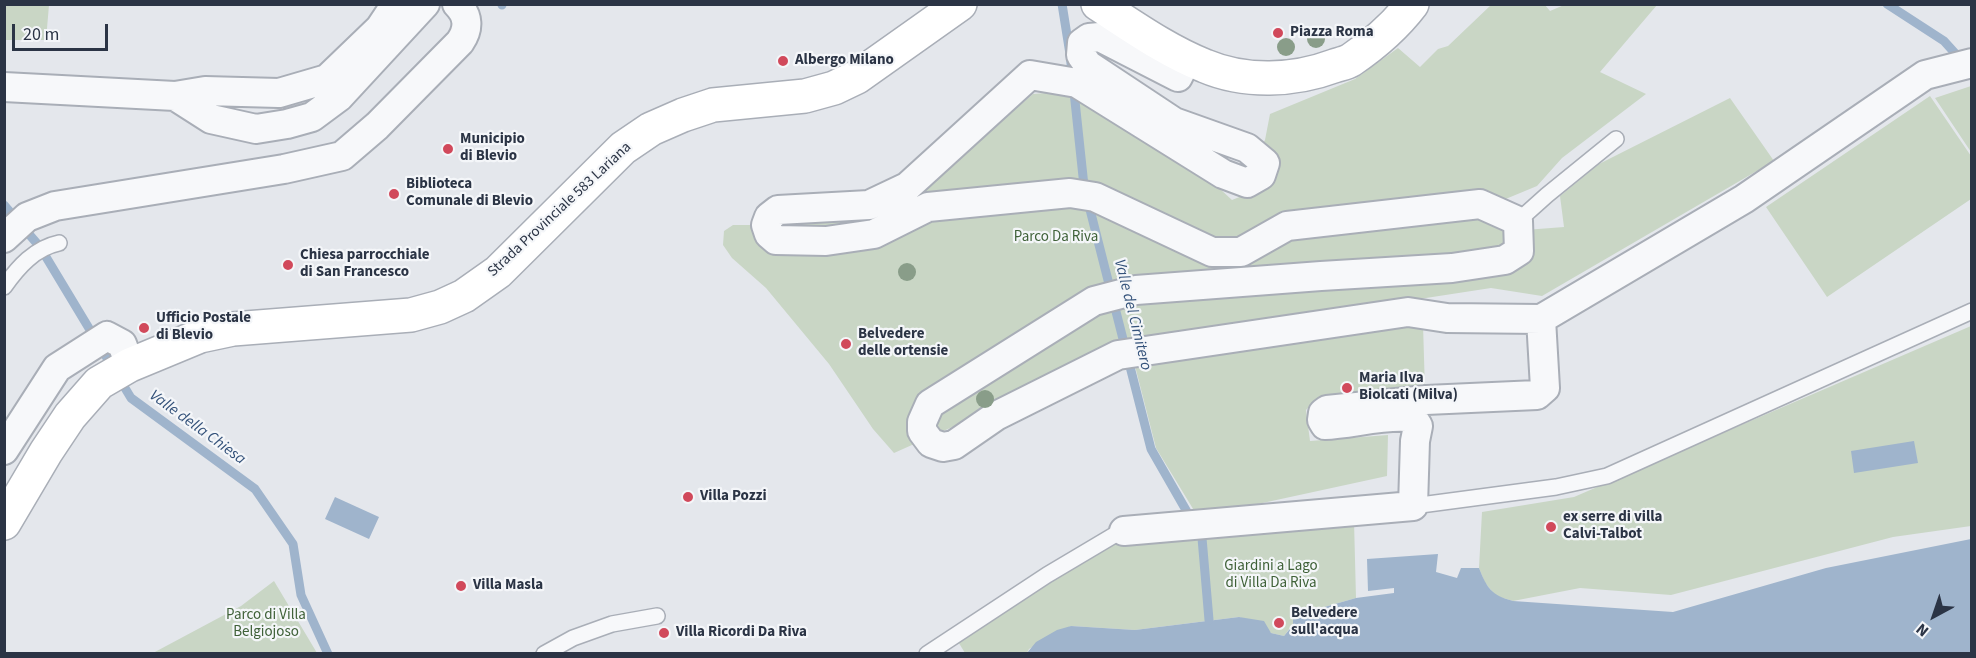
<!DOCTYPE html>
<style>
body{margin:0}
#map{position:relative;width:1976px;height:658px;overflow:hidden;background:#e4e7ec;font-family:"Source Sans 3",sans-serif}
canvas{display:block}
.frame{position:absolute;inset:0;border:6px solid #2b3445;pointer-events:none}
.north{position:absolute;left:1904px;top:586px;width:60px;height:60px;-webkit-text-stroke:4px #f4f6f9;paint-order:stroke;rotate:220deg;font-size:16px;font-weight:700;line-height:24px;text-align:center;color:#2b3445}
.north::after{content:'';display:block;margin:auto;width:21px;height:27px;background:#2b3445;clip-path:polygon(50% 0,100% 100%,50% 72%,0 100%)}
.scale{position:absolute;left:12px;top:24px;width:96px;height:27px;box-sizing:border-box;border:3px solid #2b3445;border-top:0;padding-left:8px;font-size:18px;line-height:21px;white-space:nowrap;color:#2b3445;-webkit-text-stroke:4px #f4f6f9;paint-order:stroke}
</style>
<div id="map">
<canvas width="1976" height="658"></canvas>
<div class="frame"></div>
<div class="north">N</div>
<div class="scale">20 m</div>
</div>
<script>
const g = document.querySelector('canvas').getContext('2d');
g.lineJoin = 'round';
function paint(path, color) { g.fillStyle = color; g.fill(path, 'evenodd'); }
function trace(path, color, width, dash) { g.strokeStyle = color; g.lineWidth = width; g.lineCap = dash ? 'butt' : 'round'; g.setLineDash(dash || []); g.stroke(path); }
function drawText(font, color, halo, rows, align = 'center') {
  g.font = font + ' "Source Sans 3",sans-serif'; g.lineWidth = 4.5; g.setLineDash([]); g.textBaseline = 'middle'; g.strokeStyle = halo; g.fillStyle = color; for (const [text, x, y, turn = 0] of rows) {
    g.save(); g.translate(x, y); g.rotate((+turn || 0) * Math.PI / 180); g.textAlign = isNaN(turn) ? turn : align; if (halo) g.strokeText(text, 0, 0); g.fillText(text, 0, 0); g.restore();
  }
}
paint(new Path2D(`
 M5,4l44,1 -3,35h-41z
 M1491,5h54l5,6 14,-6h93l-57,67 46,22 -84,64 -25,28 -41,17 29,27 39,-3 -4,-31 39,-32 131,-66 44,63 -232,135 -51,-8 -371,57 -116,59 -110,49 -21,-24 -44,-65 -63,-76 -34,-30 -9,-13 1,-14 9,-6h56l86,-14 54,-28 104,-89 25,-2 32,15 116,69 26,24 30,-12 -3,-39 6,-9 5,-26 85,-35 43,-31 22,19 18,-18 10,-3z
 M1971,86h1l-1,66 -36,-54z
 M1930,96l41,60v43l-144,98 -61,-90z
 M1423,324l2,67 -110,9 -9,10 4,31 78,-6 -1,41 -189,41 -42,-69 -21,-82z
 M1971,326v200l-78,11 -222,58 -91,-7 -67,13 -17,-5 -11,-13 -6,-15 3,-56 92,-15z
 M1354,521l2,77 -63,18v8l-9,12 -13,-3 -5,-5 -27,-11 -104,13 -64,-4 -42,23 -2,4h-62l-8,-13 101,-64 60,-34z
 M274,581l43,72h-164l88,-47z`), '#c9d6c5');
paint(new Path2D(`
 M1914,441l4,22 -64,10 -3,-22z
 M335,497l44,20 -10,22 -44,-20z
 M1971,539v114h-944l9,-11 21,-12 14,-4 64,4 104,-13 25,4 7,12 13,3 9,-11v-9l63,-18 38,-5v-5l-26,3 -1,-32 71,-5 -2,18 21,6 4,-10h18c8,20 12,27 34,33l160,11 153,-44z`), '#9fb4cc');
trace(new Path2D(`
 M502,4v1
 M1062,4l8,50 14,132 67,263 51,89 7,82
 M1887,4l57,37 19,21
 M4,205l36,42 91,151 124,91 38,55 8,51 27,59`), '#9fb4cc', 9);
const service = new Path2D(`
 M1518,221l29,-26 69,-56
 M4,287c14,-20 31,-39 55,-44
 M1413,506l143,-19 51,-11 365,-165
 M544,654l29,-16 39,-14 45,-8
 M927,654l120,-79 69,-41 8,-3`);
const minor = new Path2D(`
 M1187,59l-9,18 -78,-40 -11,1 -7,5 -1,12 7,10 86,57 73,26 18,15 -4,12 -14,8 -24,-9 -146,-91 -47,-8 -123,112 -38,18 -91,5 -9,7 -3,8 3,9 7,6 50,1 48,-7 54,-27 142,-14 25,4 117,55h29l46,-26 193,-22 38,17 1,30 -14,9 -53,8 -131,8 -185,14 -42,11 -164,103 -8,18v9l9,12 12,4 11,-2 42,-29 122,-61 290,-43 39,6 94,1 203,-120 181,-124 47,-12
 M4,87l171,9 30,-5 74,2 48,-14 53,-51 16,-24
 M175,96l36,23 45,10 31,-5 25,-7 27,-20 86,-93
 M4,238l23,-21 28,-11 229,-37 58,-13 35,-30 83,-84c9,-13 9,-26 -3,-38
 M4,450l53,-82 50,-32 15,8 8,21
 M1124,531l289,-25 2,-65 3,-15 -5,-8c-22,-5 -62,6 -88,7l-3,-5 1,-7 4,-3 99,-10 111,-5 8,-7 -4,-69`);
const secondary = new Path2D(`
 M1098,4c34,22 69,47 107,62 40,17 89,15 129,0 6,-2 12,-3 17,-6 22,-15 45,-35 61,-56
 M4,523l42,-71 24,-36 29,-33 31,-18 70,-29 33,-7 178,-14 29,-8 24,-11 34,-24 125,-124 28,-19 32,-14 30,-10 92,-9 29,-8 23,-11 103,-73`);
trace(service, '#a9aeb7', 18);
trace(minor, '#a9aeb7', 32);
trace(secondary, '#a9aeb7', 36);
trace(service, '#f7f8fa', 15);
trace(minor, '#f7f8fa', 28);
trace(secondary, '#fff', 33);
g.fillStyle = '#899d89';
for (const [x, y] of [
 [1316,39],
 [1286,47],
 [907,272],
 [985,399]
]) { g.beginPath(); g.arc(x, y, 9, 0, 2 * Math.PI); g.fill(); }
for (const [x, y, r, color] of [
 [1278,33,6,"#d1495b"],
 [783,61,6,"#d1495b"],
 [448,149,6,"#d1495b"],
 [394,194,6,"#d1495b"],
 [288,265,6,"#d1495b"],
 [144,328,6,"#d1495b"],
 [846,344,6,"#d1495b"],
 [1347,388,6,"#d1495b"],
 [688,497,6,"#d1495b"],
 [1551,527,6,"#d1495b"],
 [461,586,6,"#d1495b"],
 [1279,623,6,"#d1495b"],
 [664,633,6,"#d1495b"]
]) { const dot = new Path2D(); dot.arc(x, y, r, 0, 2 * Math.PI); g.fillStyle = color; g.fill(dot); trace(dot, '#f4f6f9', 2); }
drawText('bold 15px', '#2b3445', '#f4f6f9', [
 ["Piazza Roma",1290,33],
 ["Albergo Milano",795,61],
 ["Municipio",460,140],
 ["di Blevio",460,157],
 ["Biblioteca",406,185],
 ["Comunale di Blevio",406,202],
 ["Chiesa parrocchiale",300,256],
 ["di San Francesco",300,273],
 ["Ufficio Postale",156,319],
 ["di Blevio",156,336],
 ["Belvedere",858,335],
 ["delle ortensie",858,352],
 ["Maria Ilva",1359,379],
 ["Biolcati (Milva)",1359,396],
 ["Villa Pozzi",700,497],
 ["ex serre di villa",1563,518],
 ["Calvi-Talbot",1563,535],
 ["Villa Masla",473,586],
 ["Belvedere",1291,614],
 ["sull'acqua",1291,631],
 ["Villa Ricordi Da Riva",676,633]
], 'left');
drawText('15px', '#2b3445', '#f4f6f9', [
 ["Strada Provinciale 583 Lariana",560,210,-43]
]);
drawText('15px', '#3f6138', '#f4f6f9', [
 ["Parco Da Riva",1056,238],
 ["Giardini a Lago",1271,567],
 ["di Villa Da Riva",1271,584],
 ["Parco di Villa",266,616],
 ["Belgiojoso",266,633]
]);
drawText('italic 16px', '#34527a', '#f4f6f9', [
 ["Valle del Cimitero",1132,315,76],
 ["Valle della Chiesa",197,428,36]
]);
</script>
